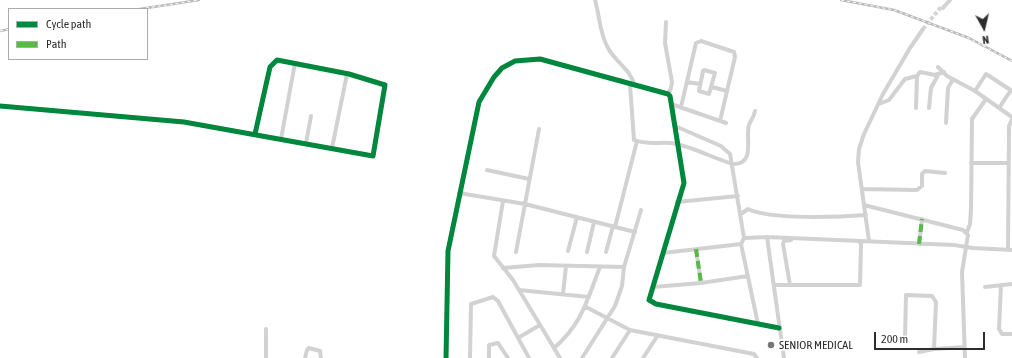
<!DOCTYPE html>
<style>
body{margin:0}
#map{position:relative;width:1012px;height:358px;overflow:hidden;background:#fff;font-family:"Asap Condensed",sans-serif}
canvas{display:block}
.legend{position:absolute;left:8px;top:8px;width:140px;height:52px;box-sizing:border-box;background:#fff;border:1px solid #ababab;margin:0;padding:5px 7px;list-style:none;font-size:12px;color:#2d2d2d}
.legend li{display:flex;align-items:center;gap:8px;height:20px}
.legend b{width:20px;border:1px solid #ababab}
.north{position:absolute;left:964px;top:8px;width:40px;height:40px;-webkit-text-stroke:3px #fff;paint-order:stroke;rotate:172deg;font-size:11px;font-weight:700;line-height:16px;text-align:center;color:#2d2d2d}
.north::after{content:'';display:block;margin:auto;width:14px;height:18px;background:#2d2d2d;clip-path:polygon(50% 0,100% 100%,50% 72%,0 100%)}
.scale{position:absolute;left:874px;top:332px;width:111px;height:18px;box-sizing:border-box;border:2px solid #2d2d2d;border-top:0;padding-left:5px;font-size:12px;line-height:14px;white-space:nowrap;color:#2d2d2d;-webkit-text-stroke:3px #fff;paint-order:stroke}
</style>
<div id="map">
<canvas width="1012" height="358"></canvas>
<ul class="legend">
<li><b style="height:5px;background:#00873e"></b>Cycle path</li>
<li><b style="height:5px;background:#58b947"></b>Path</li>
</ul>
<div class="north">N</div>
<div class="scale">200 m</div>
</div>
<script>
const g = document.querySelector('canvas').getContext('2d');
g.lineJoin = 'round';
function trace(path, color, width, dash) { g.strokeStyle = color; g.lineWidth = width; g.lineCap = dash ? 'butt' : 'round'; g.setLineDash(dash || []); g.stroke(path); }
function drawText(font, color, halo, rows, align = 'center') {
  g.font = font + ' "Asap Condensed",sans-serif'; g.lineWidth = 4; g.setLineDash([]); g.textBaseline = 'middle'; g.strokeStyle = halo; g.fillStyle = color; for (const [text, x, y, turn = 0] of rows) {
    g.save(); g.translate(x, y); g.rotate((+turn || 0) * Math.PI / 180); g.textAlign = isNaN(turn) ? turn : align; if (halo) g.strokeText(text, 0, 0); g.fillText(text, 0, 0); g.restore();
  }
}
trace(new Path2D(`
 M923,29l18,-22`), '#d5d5d5', 4, [4, 2]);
trace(new Path2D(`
 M595,0c5,17 4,32 13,48 8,15 21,19 27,38
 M943,8l7,-8
 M666,22l-1,21 7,39 -1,6 -3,6
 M938,67l9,9 28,15 37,26
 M704,70l11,3 -6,21 -10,-3 4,-20z
 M687,82l13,2
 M630,85l4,55c12,5 25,2 37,3 21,3 41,15 62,21 23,1 12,-28 16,-39 2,-5 5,-8 6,-14
 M712,87l15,4
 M975,91l11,-17 26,17
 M671,104l55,19
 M879,104l10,-4 16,-21 12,-3
 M0,106l184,16 189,34 12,-71 -36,-11 -72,-14 -7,7 -15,67
 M681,107l15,-64 5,-2 33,11 1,5 -15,64
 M916,108l1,-32 3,-4 15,3 9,-3
 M929,108l2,-20 7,-13
 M999,108l12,-18
 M946,123l2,-35 5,-9
 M675,126l46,20 9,8 14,84 -3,6 17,80
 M281,139l14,-76
 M306,143l5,-27
 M332,148l15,-74
 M971,163h38
 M487,170l42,9
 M862,189l55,1 5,-4v-12l3,-3 20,2
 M459,193l66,11 110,28
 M503,201l-9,55 19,24 47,78
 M677,202l61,-6
 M864,205l99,25 5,5 -6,37 3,86
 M741,214l7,-5c22,11 92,8 118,6
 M615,227l22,-86
 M967,232l3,-8 1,-15 1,-90 14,-20
 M767,237l17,121
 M744,238l23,-1 187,8 19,3 39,2
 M869,241l-11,-79 1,-13 5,-15 19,-40 27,-46 13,-19
 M919,244l3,-25
 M696,249l5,34
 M1008,249l1,-123 3,-6
 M568,251l9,-34
 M516,252l23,-123
 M587,252l7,-30
 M606,252l7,-26
 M663,253l78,-9
 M503,268l36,-3 85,2
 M774,285h86l1,-41 -2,-3
 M790,285l-7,-41 1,-3 7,-1
 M1001,285l-2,44 3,5h10
 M653,287l48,-4 47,-7
 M985,287l27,-3
 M519,290l70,7
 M563,294l3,-28
 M586,307l44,23 124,24 3,4
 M518,338l22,-13
 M905,339l1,-44 26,1 4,6 -2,47
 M554,348c28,-24 33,-48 46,-81
 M919,352l15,-3 30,-2
 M266,358v-29
 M305,358l2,-8 2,-2 11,3 1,7
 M446,358l2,-107 31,-149 15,-25 8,-9 13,-7 25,-2 128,35 2,2 14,87 -35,117 7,4 123,24
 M470,358l1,-54 22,-7 5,4 31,57
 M489,358v-13l9,-2 10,15
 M582,358l33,-52 7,-20 2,-19 17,-57
 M612,358l18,-28
 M643,358l15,-23`), '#d2d2d2', 4);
const rail = new Path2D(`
 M841,0l53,10 75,28 43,23
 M140,9l59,-9
 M0,31l9,-2`);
trace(rail, '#b9b9b9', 2.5);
trace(rail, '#fff', 1, [3]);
trace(new Path2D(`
 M919,244l3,-25
 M696,249l5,34`), '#58b947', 4, [8, 4]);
trace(new Path2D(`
 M0,106l184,16 189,34 12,-71 -36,-11 -72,-14 -7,7 -15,67
 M446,358l2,-107 31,-149 15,-25 8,-9 13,-7 25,-2 128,35 2,2 14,87 -35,117 7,4 123,24`), '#00873e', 5);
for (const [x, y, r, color] of [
 [771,345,4,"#767676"]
]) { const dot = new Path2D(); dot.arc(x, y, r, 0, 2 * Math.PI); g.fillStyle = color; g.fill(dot); trace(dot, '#fff', 1.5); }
drawText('12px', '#2d2d2d', '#fff', [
 ["SENIOR MEDICAL",779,345]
], 'left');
</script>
